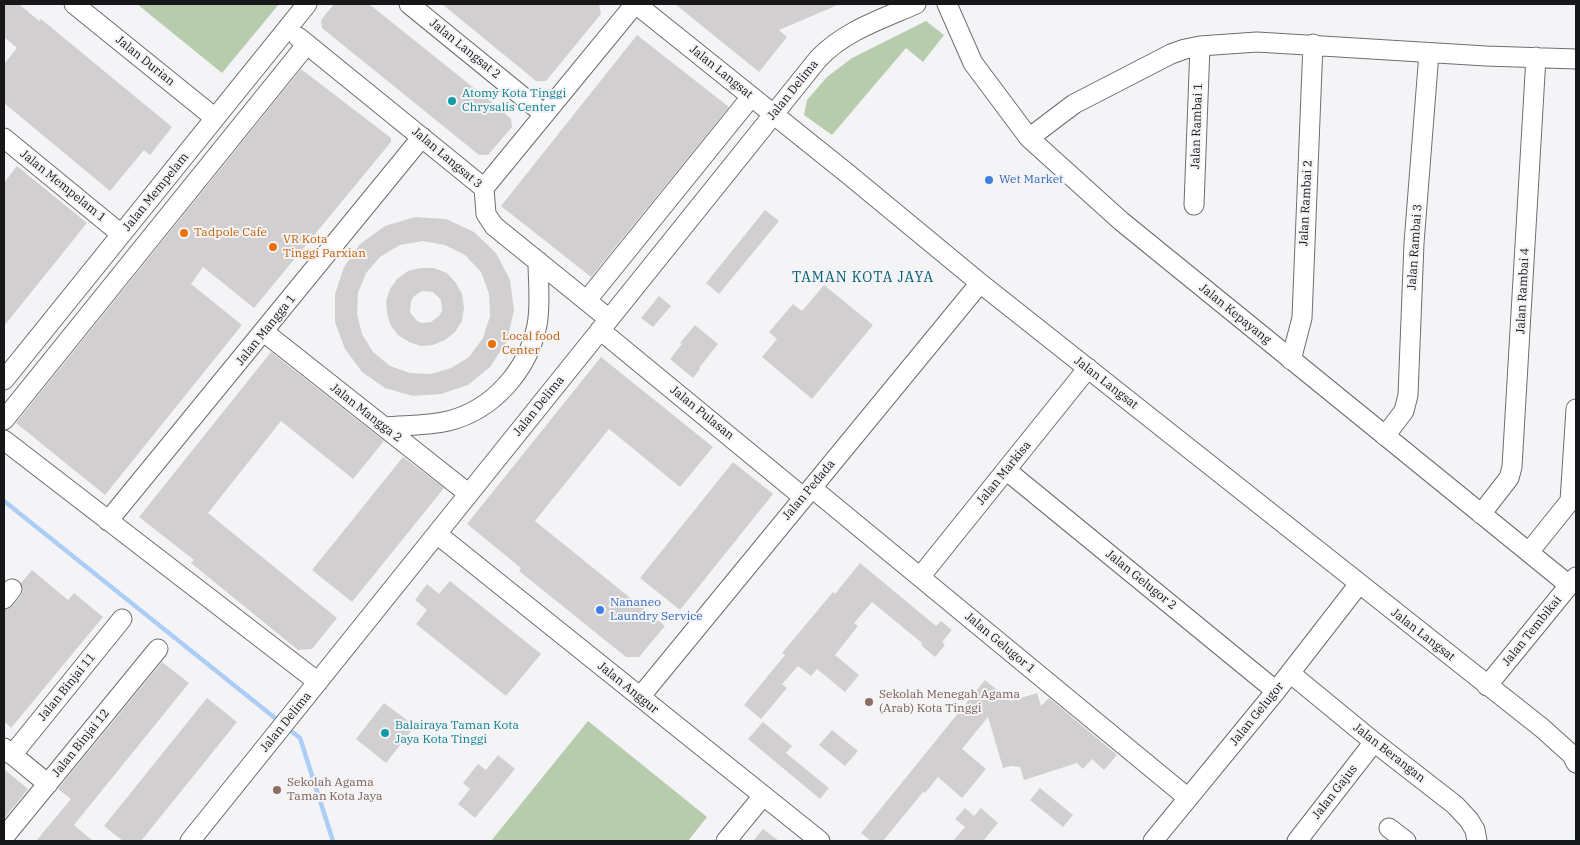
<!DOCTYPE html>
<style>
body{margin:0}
#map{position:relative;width:1580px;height:845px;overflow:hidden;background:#f4f4f7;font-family:"IBM Plex Serif",serif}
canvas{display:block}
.frame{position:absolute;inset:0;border:5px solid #161718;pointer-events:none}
</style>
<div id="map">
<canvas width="1580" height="845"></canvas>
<div class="frame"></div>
</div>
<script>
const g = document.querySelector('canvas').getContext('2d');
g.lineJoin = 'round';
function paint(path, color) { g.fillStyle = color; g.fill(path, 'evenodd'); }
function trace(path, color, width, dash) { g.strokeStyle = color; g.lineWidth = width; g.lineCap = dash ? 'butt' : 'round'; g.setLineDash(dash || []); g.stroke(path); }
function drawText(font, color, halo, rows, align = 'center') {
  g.font = font + ' "IBM Plex Serif",serif'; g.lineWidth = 4; g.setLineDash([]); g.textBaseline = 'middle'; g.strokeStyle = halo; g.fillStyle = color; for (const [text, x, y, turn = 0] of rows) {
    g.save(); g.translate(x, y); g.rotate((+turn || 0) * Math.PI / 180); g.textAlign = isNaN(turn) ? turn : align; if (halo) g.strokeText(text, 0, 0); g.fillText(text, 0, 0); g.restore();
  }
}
paint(new Path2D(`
 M137,4h142l-57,69z
 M926,21l18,14 -21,27 -17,-14 -74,87 -28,-20 3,-15 20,-23 25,-19z
 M588,721l119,96 -19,24h-197z`), '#b7cbad');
trace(new Path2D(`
 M4,501l276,221
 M286,727l14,11 33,103`), '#adcdf6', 4.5);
paint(new Path2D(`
 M4,4h15l20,17 2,-2 131,108 -22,28 -6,-5 -34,41 -106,-88v-39l13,-16 -13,-11z
 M334,4h35l130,104 12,11 1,8 -24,28h-9l-157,-127 -1,-8z
 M442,4h157l2,10 -55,67h-10z
 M675,4h165l-61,26 8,7 -28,35z
 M637,35l92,72 -138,170 -90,-71z
 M301,69l90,69v4l-137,166 -51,-41 -12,17 51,41 -137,170 -89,-72z
 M17,166l70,57 -83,103v-143z
 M765,210l14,11 -60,73 -13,-11z
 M415,217l31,2 28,13 22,21 14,27 4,30 -7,31 -17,26 -22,18 -27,9 -28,2 -28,-8 -23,-16 -17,-23 -10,-27v-28l9,-27 16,-23 25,-18zM423,241l22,4 20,10 16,17 8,22 1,22 -7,22 -14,19 -18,11 -20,6 -21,-1 -20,-7 -17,-14 -11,-18 -5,-20 1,-21 8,-20 14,-16 20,-12z
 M421,268h13l13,5 9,10 6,11 2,14 -2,13 -7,11 -10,8 -12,5 -12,1 -12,-4 -11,-7 -7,-9 -4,-12 -1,-13 4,-12 7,-10 11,-8zM422,291l11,1 8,8 1,11 -3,5 -8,6 -10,1 -5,-3 -6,-8 1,-10 2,-5z
 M824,285l49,40 -61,74 -50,-42 15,-18 -8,-7 24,-28 9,7z
 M659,296l12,10 -18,21 -12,-9z
 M695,325l23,19 -19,24 1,1 -7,9 -23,-19 12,-15 -2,-1z
 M271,352l113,89 -31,38 -72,-58 -73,92 129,105 -25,31 -14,1 -107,-87 3,-3 -55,-43z
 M601,357l112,90 -33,40 -71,-58 -74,92 130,105 -26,31h-13l-107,-86 2,-3 -54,-44z
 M403,457l41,31 -92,114 -40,-32z
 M733,462l40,32 -93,116 -40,-32z
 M860,563l76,63 5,-5 11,9 -10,12 3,3 -10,12 -14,-12 1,-2 -50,-41 -18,21 4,3 -23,29 24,20 -14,17 -28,-23 -6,7 -13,-10 -16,18 5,4 -26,31 -17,-14 41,-50 -3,-2 51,-61 2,2z
 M32,570l36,30 6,-7 29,24 -92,111 -7,-7v-111l8,-4 9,-10 2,-6 -2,-7z
 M450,581l91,73 -35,42 -90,-72 11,-14 -12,-10 12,-16 12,10z
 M162,662l27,21 -115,142 19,16h-57l35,-42 -13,-10z
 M985,680l26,21 26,-8 4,13 8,-8 68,57 -13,15 -12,-11 -9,10 -6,-6 -53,17 -4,-13 -9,-1 -8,2 -15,-51 -26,32 24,20 -24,29 -24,-21 -13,16 -2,-1 -40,49h-12l-10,-8z
 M207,698l30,24 -96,119h-18l-19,-15z
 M384,703l31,23 -29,37 -30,-24z
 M763,722l29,24 -6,7 43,35 -9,11 -72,-60z
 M832,730l26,21 -13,15 -26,-21z
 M498,755l17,14 -40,49 -17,-14 12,-15 -7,-6 15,-19 8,6z
 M4,769l24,20 -24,30z
 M1040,788l33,27 -10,12 -33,-27z
 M965,808l9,8 7,-8 17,15 -15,18h-30l12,-14 -10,-8z
 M763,829l16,12h-26z`), '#d2cfd1');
const minor = new Path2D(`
 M74,4l141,114
 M409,4l135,110
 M636,4l212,170 132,109 562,445 30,27 4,8
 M947,4l26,59 56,75 92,83 448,364
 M298,37l186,151 2,26 8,12 115,93
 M4,138l117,96
 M1029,138l45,-34 97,-50 14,-5 15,-3 57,-4 229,14 90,3
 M484,188l151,-184
 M1194,205l6,-159
 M587,300l164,-203
 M600,330l203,167
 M264,332l205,162
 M1291,360l11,-42 11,-274
 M4,380l303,-376
 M4,420l303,-376
 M384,427c21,-2 43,-1 64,-6 45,-11 80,-51 89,-96 4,-20 1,-43 1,-64
 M1385,436l19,-25 4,-16 6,-152 15,-190
 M4,440l314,242
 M1006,470l270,221
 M812,488l376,310
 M1481,514l28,-36 3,-11 24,-410
 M108,521l314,-384
 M437,534l383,307
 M1529,552l41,-51 6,-92
 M920,577l168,-209
 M4,599l8,-10
 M1290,673l84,69 81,63 14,15 6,10 2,11
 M1487,686l89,-109
 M640,697l340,-414
 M4,748l44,36
 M12,755l110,-136
 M1389,828l17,13
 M4,837l154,-188
 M190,841l628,-782c26,-28 64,-40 98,-55
 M726,841l37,-45
 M1153,841l123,-150 83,-107
 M1297,841l77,-99`);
trace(minor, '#6e6e71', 21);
trace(minor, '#fff', 19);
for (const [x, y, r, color] of [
 [452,101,5,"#0f9aa8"],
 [989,180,5,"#3f7fe0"],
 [184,233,5,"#e8710a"],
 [273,247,5,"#e8710a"],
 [492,344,5,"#e8710a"],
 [600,610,5,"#3f7fe0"],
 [869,702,5,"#8d6e63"],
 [385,733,5,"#0f9aa8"],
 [277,790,5,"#8d6e63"]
]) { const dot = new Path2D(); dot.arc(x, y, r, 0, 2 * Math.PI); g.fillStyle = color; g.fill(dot); trace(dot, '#f4f4f7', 2); }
drawText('12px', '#161718', '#f4f4f7', [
 ["Jalan Langsat 2",465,49,39],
 ["Jalan Durian",145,61,39],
 ["Jalan Langsat",721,72,39],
 ["Jalan Delima",793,90,-51],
 ["Jalan Rambai 1",1197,126,-88],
 ["Jalan Langsat 3",447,158,40],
 ["Jalan Mempelam 1",63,186,39],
 ["Jalan Mempelam",156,192,-51],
 ["Jalan Rambai 2",1306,203,-87],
 ["Jalan Rambai 3",1415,247,-86],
 ["Jalan Rambai 4",1523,291,-87],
 ["Jalan Kepayang",1235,314,39],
 ["Jalan Mangga 1",266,330,-51],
 ["Jalan Langsat",1106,383,38],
 ["Jalan Delima",539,406,-51],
 ["Jalan Mangga 2",366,413,38],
 ["Jalan Pulasan",702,413,39],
 ["Jalan Markisa",1004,473,-51],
 ["Jalan Pedada",809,490,-50],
 ["Jalan Gelugor 2",1141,580,39],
 ["Jalan Tembikai",1532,631,-51],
 ["Jalan Langsat",1423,635,38],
 ["Jalan Gelugor 1",1000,643,40],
 ["Jalan Binjai 11",67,687,-51],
 ["Jalan Anggur",628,688,39],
 ["Jalan Gelugor",1257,714,-51],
 ["Jalan Delima",286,722,-51],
 ["Jalan Binjai 12",81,743,-51],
 ["Jalan Berangan",1389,753,38],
 ["Jalan Gajus",1335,792,-52]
]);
drawText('12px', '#0d838f', '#f4f4f7', [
 ["Atomy Kota Tinggi",462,94],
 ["Chrysalis Center",462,108],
 ["Balairaya Taman Kota",395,726],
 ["Jaya Kota Tinggi",395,740]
], 'left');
drawText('12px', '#366cbe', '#f4f4f7', [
 ["Wet Market",999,180],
 ["Nananeo",610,603],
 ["Laundry Service",610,617]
], 'left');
drawText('12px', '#c56008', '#f4f4f7', [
 ["Tadpole Cafe",194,233],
 ["VR Kota",283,240],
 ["Tinggi Parxian",283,254],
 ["Local food",502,337],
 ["Center",502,351]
], 'left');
drawText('12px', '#785e54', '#f4f4f7', [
 ["Sekolah Menegah Agama",879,695],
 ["(Arab) Kota Tinggi",879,709],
 ["Sekolah Agama",287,783],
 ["Taman Kota Jaya",287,797]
], 'left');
g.letterSpacing = '1px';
drawText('14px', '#005d71', '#f4f4f7', [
 ["TAMAN KOTA JAYA",863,278]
]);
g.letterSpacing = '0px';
</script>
